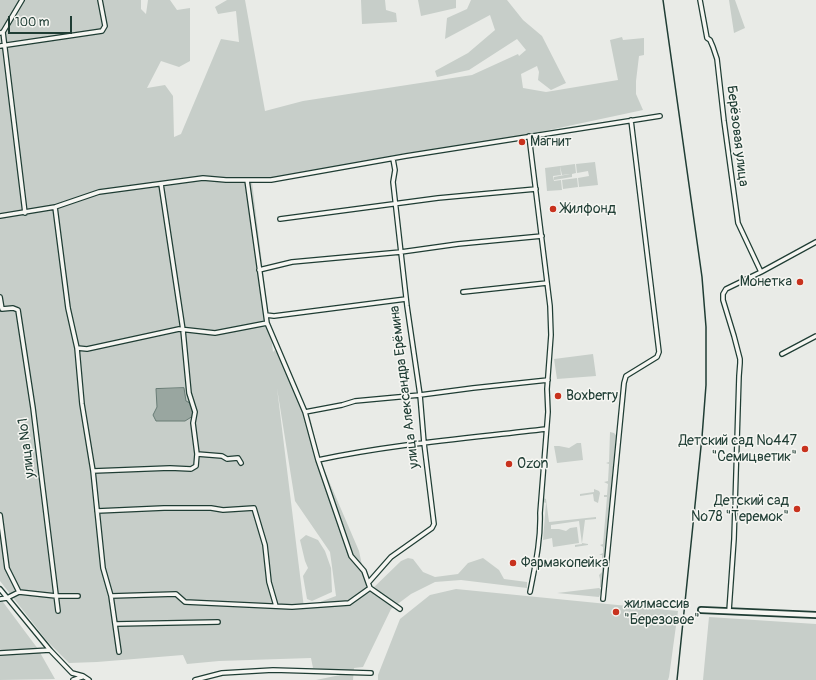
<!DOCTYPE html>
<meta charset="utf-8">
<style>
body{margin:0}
#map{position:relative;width:816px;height:680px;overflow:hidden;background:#e9ebe7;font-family:Pangolin,sans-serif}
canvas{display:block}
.scale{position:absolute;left:8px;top:16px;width:64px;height:18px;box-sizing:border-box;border:2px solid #1f3d34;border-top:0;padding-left:5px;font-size:12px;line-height:14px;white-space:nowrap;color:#1f3d34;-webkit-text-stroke:3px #f6f6f2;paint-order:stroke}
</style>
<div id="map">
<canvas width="816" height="680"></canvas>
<div class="scale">100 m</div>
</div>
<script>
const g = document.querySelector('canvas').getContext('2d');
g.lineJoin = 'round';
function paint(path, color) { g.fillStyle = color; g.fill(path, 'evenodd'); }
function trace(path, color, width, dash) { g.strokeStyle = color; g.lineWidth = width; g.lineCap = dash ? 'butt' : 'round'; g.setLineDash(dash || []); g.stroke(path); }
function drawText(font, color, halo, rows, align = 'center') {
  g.font = font + ' Pangolin,sans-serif'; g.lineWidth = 3; g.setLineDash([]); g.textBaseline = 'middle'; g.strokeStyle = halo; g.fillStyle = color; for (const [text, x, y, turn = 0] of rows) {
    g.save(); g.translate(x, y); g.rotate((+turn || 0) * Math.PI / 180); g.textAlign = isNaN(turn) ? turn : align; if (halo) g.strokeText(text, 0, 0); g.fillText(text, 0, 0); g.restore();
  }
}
paint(new Path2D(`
 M0,0h141v9l5,5 2,-14h22l7,10 13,-2v53l-11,6 -18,-6 -14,27 18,-3 8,11 1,41 7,-3 40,-95 18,3 -3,-31 -18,3 -3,-7 12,-7h18l20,111 38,-10 169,-26 46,-21 1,2 7,-6 -9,-11 -48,31 -32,7 -2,-6 33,-18 27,-23 -5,-15 -45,24 2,-21 20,-9 4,-9h36l16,20 19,16 24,47 -15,7 -13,-10 1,-8 -2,-6 -16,8 2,14 23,4 72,-12 -8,-40 12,-3 1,3 21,-2v17l-5,1 -3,25v13l7,16 -103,22 -97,17 -36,4 -155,29 21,170 2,-2 35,67 10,43 39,91 8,38 2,3 32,-31 7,-3 5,1 10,13 12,5 23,-3 10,-11 15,-5 16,12 5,9 23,3v6l-66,-8 -26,2 -24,12 -20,15 -28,58 -9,1 -1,12h-37l24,-5 -2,-4 -25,-3 -2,-10 -92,3 -32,3 -4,-9 -86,7 -28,1 -22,-22 -47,-60zM277,388l18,113 35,51 6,44 -32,12z
 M361,0h24l1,10 10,3 1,9 -35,2z
 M418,0h38v8l-35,8z
 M729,0h6l10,28 -11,5z
 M595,162l3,23 -19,2 -1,-9 11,-2 -1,-5 -11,2 -1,-9z
 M575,164l1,9 -4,1v3l-18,3v-3l16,-3 -8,1 -2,-9z
 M560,166l1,9 -8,1 1,5 7,-1 1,10 -15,1 -2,-23z
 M577,178l1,9 -15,2 -1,-9z
 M593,354l3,22 -39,3 -3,-20z
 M610,432l4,1 2,2 -14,153 -2,-1v-8l-1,-4 3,-3v-10l-2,-1 2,-1v-5h-3l4,-2v-6l-3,-2 3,-1 4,-47h-3v-2h3l1,-11 -4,-2 4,-1 1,-17 -3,-1 3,-1z
 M577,443h4l2,17 -26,3 -3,-17h5l10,2z
 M594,489l5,2 1,2 -2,10 -4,-2 -1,-7 -13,2v-2l14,-2z
 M543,498l3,1 3,23 47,-5v2l-11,1 -3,23 6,1v1l-13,2v-2l7,-1 -3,-23 -28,4v4h8l7,2 4,-3 7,-1 2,16 -26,4 -1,-9 -9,2 3,-37 -3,-1z
 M306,535l12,5 7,11 6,17 1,24 -20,9 -5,-2 -4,-23 5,-8 -3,-7 -5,-21z
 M599,588l3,2 -3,7 -42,-4z
 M456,589l222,22 -9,66 -1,3h-290v-5l22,-56 30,-24z
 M0,598l38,51 17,30 -55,1z
 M709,617l107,7v56h-113z`), '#c7cec9');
const water = new Path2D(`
 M184,388l2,13 6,3 1,12 -8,5h-29l-3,-6 4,-8 -1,-18z`);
paint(water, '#99a6a0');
trace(water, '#687c75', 1);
const minor = new Path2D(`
 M700,0l7,38 3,2 3,7 4,12 7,62 14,102 23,49
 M3,32l22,181
 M0,33l3,-1 19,-32
 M0,46l102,-15 3,-5 -5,-26
 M529,136l21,170 1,29 -4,54 1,23 -8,101c1,27 -5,53 -10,79
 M247,180l20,143 38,89 13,48 33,96 13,15 6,17 30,21
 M161,184l22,146 6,63 6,19 -2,11 4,31
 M55,207l13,101 9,40 5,56 11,67 10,97 8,28 8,56
 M0,216l55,-9 44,-15 104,-14 23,2h45l135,-24 254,-40
 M280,219l158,-21 98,-9
 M259,270l33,-8 109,-10 57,-8 84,-8
 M463,292l84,-9
 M0,297l2,12 11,-1 5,2 15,98 25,203
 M266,315l8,1 132,-17
 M77,348l10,1 92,-20 36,4 52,-10
 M782,354l34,-18
 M305,412l37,-7 13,-4 65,-6 53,-7 75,-8
 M318,460c75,-16 152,-22 228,-31
 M93,471l77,-3 21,1 5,-3 1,-12 25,2 5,3 11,-1 3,5
 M97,511l67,-3h47l12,2 31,-2 11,37 4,37 7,24
 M0,515l7,53 12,24
 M369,582l22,-25 41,-29 2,-4 -10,-81 -4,-48 -13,-89 -14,-124 2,-12 -2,-11
 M0,589l50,61 22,23 11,3 6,4
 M111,596l65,-2 9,8 107,5 57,-4 21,-15
 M0,599l7,-1 12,-6 37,4h22
 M603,599l21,-216 2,-7 31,-19 2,-5 -28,-232
 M729,611l5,-72 5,-163 1,-13v-4l-6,-23 -11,-36v-6l3,-5 35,-17 55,-30
 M115,624l103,-2
 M0,653l50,-3
 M73,680l9,-3
 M195,680l27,-7 51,-3 98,3`);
const tertiary = new Path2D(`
 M701,610l115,5`);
trace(minor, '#1f3d34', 6);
trace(tertiary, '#1f3d34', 8);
trace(minor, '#f6f6f2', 3.5);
trace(tertiary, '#f6f6f2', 4.5);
trace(new Path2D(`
 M663,0l39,277 4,50v58l-4,52 -25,243`), '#1f3d34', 1.5);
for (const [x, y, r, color] of [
 [522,142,4,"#c8321e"],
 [553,209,4,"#c8321e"],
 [800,282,4,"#c8321e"],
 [558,396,4,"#c8321e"],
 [805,449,4,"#c8321e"],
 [509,464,4,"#c8321e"],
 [797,509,4,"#c8321e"],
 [513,563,4,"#c8321e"],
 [616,612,4,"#c8321e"]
]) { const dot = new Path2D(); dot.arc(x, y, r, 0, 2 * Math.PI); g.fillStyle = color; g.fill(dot); trace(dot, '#f6f6f2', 1.5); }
drawText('14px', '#1f3d34', '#f6f6f2', [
 ["Берёзовая улица",737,136,83],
 ["улица Александра Ерёмина",405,387,-97],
 ["улица №1",27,448,-97]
]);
drawText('14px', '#1f3d34', '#f6f6f2', [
 ["Магнит",530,142],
 ["Жилфонд",561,209],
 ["Монетка",792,282,"right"],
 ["Boxberry",566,396],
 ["Детский сад №447",797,441,"right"],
 ["\"Семицветик\"",797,457,"right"],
 ["Ozon",517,464],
 ["Детский сад",789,501,"right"],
 ["№78 \"Теремок\"",789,517,"right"],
 ["Фармакопейка",521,563],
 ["жилмассив",624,604],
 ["\"Березовое\"",624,620]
], 'left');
</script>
